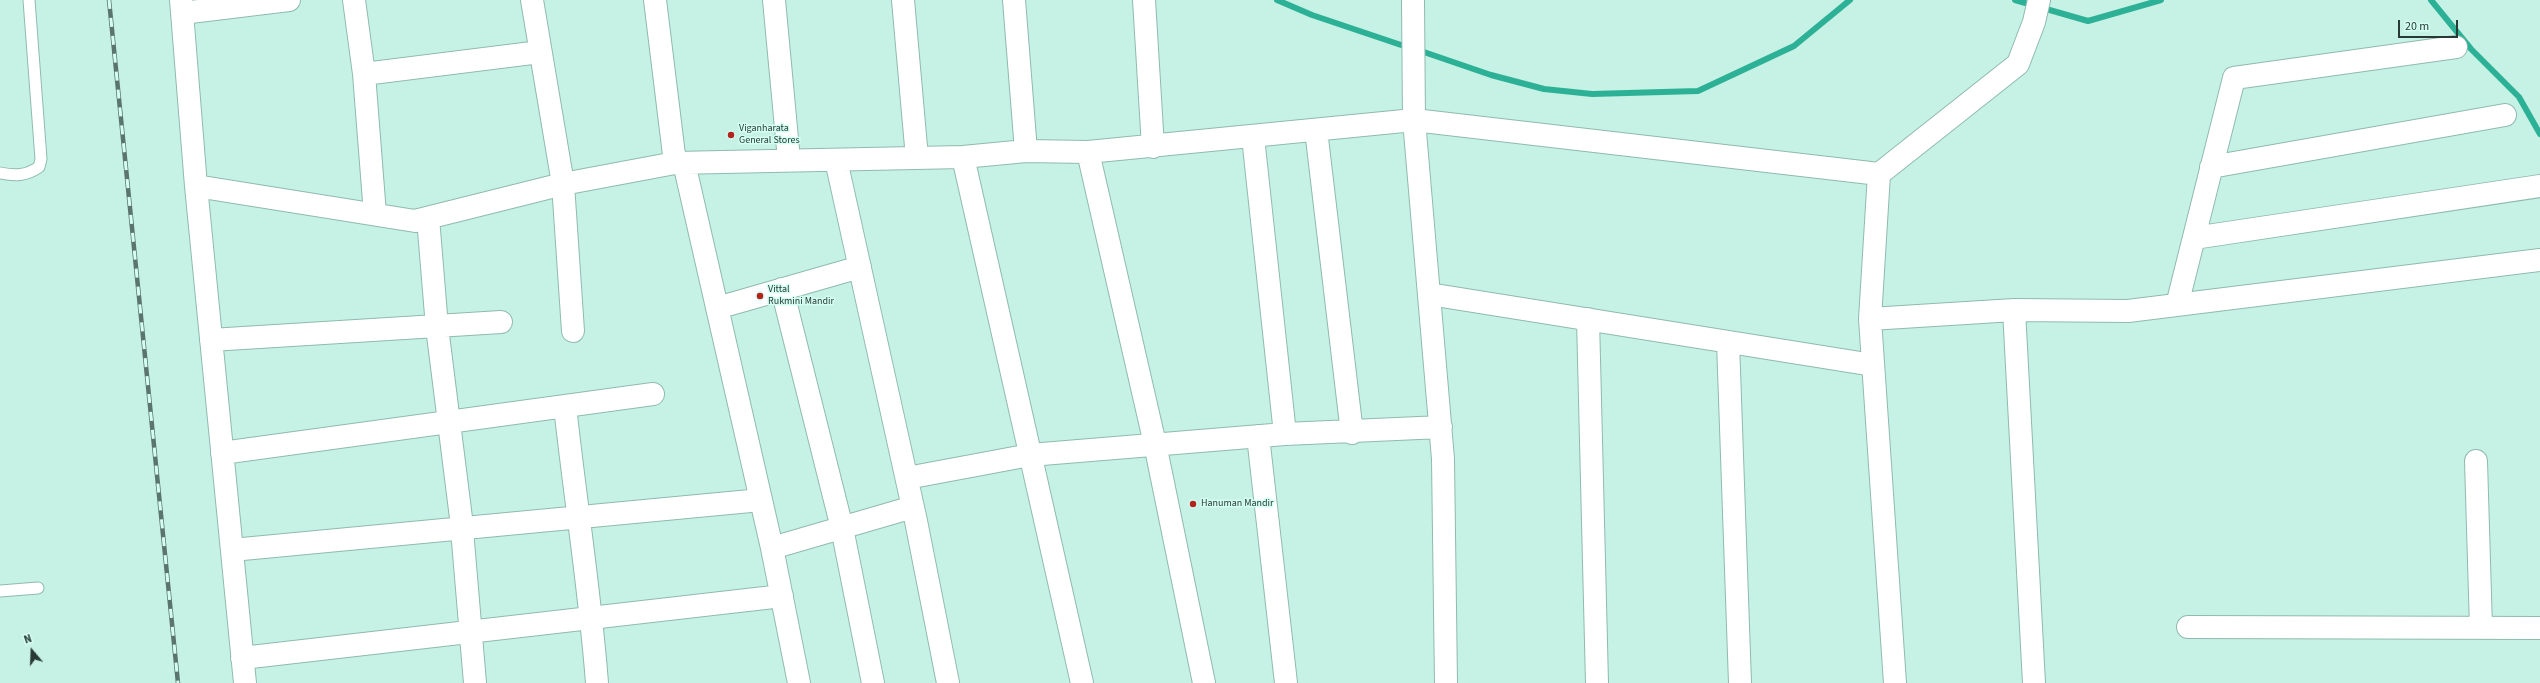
<!DOCTYPE html>
<style>
body{margin:0}
#map{position:relative;width:2540px;height:683px;overflow:hidden;background:#c6f1e5;font-family:"Source Sans 3",sans-serif}
canvas{display:block}
.north{position:absolute;left:12px;top:631px;width:40px;height:40px;-webkit-text-stroke:3px #d3fff2;paint-order:stroke;rotate:341deg;font-size:11px;font-weight:700;line-height:16px;text-align:center;color:#293a35}
.north::after{content:'';display:block;margin:auto;width:14px;height:18px;background:#293a35;clip-path:polygon(50% 0,100% 100%,50% 72%,0 100%)}
.scale{position:absolute;left:2398px;top:20px;width:60px;height:18px;box-sizing:border-box;border:2px solid #293a35;border-top:0;padding-left:5px;font-size:12px;line-height:14px;white-space:nowrap;color:#293a35;-webkit-text-stroke:3px #d3fff2;paint-order:stroke}
</style>
<div id="map">
<canvas width="2540" height="683"></canvas>
<div class="north">N</div>
<div class="scale">20 m</div>
</div>
<script>
const g = document.querySelector('canvas').getContext('2d');
g.lineJoin = 'round';
function trace(path, color, width, dash) { g.strokeStyle = color; g.lineWidth = width; g.lineCap = dash ? 'butt' : 'round'; g.setLineDash(dash || []); g.stroke(path); }
function drawText(font, color, halo, rows, align = 'center') {
  g.font = font + ' "Source Sans 3",sans-serif'; g.lineWidth = 3; g.setLineDash([]); g.textBaseline = 'middle'; g.strokeStyle = halo; g.fillStyle = color; for (const [text, x, y, turn = 0] of rows) {
    g.save(); g.translate(x, y); g.rotate((+turn || 0) * Math.PI / 180); g.textAlign = isNaN(turn) ? turn : align; if (halo) g.strokeText(text, 0, 0); g.fillText(text, 0, 0); g.restore();
  }
}
trace(new Path2D(`
 M1277,0l35,15 98,33
 M2015,0l73,21 73,-21
 M2431,0l40,49 48,48 21,37
 M1418,50l73,25 53,14 48,5 106,-3 96,-45 56,-46`), '#2db196', 6);
const service = new Path2D(`
 M0,173c15,3 26,3 39,-6l2,-8 -12,-159
 M0,591l38,-3`);
const minor = new Path2D(`
 M181,0l15,186 49,497
 M354,0l10,74 11,140
 M532,0l31,184 10,147
 M655,0l20,163
 M774,0l15,160
 M903,0l14,158
 M1014,0l12,151
 M1144,0l9,147
 M1413,0l1,120 29,339 3,224
 M182,13l107,-13
 M364,74l176,-22
 M1316,130l36,303
 M1253,137l32,297
 M1088,152l67,292 49,239
 M963,157l119,526
 M836,160l80,361 32,162
 M684,163l88,385 27,135
 M2211,167l294,-52
 M196,186l219,35 148,-37 112,-21 288,-6 63,-6 62,1 326,-32 465,54
 M428,218l9,109 24,191 14,165
 M2194,238l346,-52
 M782,289l60,239 31,155
 M1429,294l444,71
 M2177,305l57,-227 222,-31
 M717,308l143,-41
 M2014,310l20,373
 M1588,319l9,364
 M1870,319l144,-9 114,1 412,-51
 M211,340l290,-18
 M1728,342l12,341
 M565,406c10,93 25,184 32,277
 M1258,436l28,247
 M222,453l431,-59
 M2476,461l5,167
 M907,478l123,-23 255,-21 156,-7
 M772,548l141,-41
 M232,550l529,-50
 M2188,627l352,1
 M242,658l540,-62
 M1895,683l-25,-364 9,-145 139,-110 16,-42 5,-22`);
trace(service, '#90baaf', 13);
trace(minor, '#90baaf', 24);
trace(service, '#fff', 11);
trace(minor, '#fff', 22);
const rail = new Path2D(`
 M109,0l69,683`);
trace(rail, '#5b746d', 4.5);
trace(rail, '#d3fff2', 3, [9]);
for (const [x, y, r, color] of [
 [731,135,4,"#b3231d"],
 [760,296,4,"#b3231d"],
 [1193,504,4,"#b3231d"]
]) { const dot = new Path2D(); dot.arc(x, y, r, 0, 2 * Math.PI); g.fillStyle = color; g.fill(dot); trace(dot, '#d3fff2', 1.5); }
drawText('10px', '#293a35', '#d3fff2', [
 ["Viganharata",739,129],
 ["General Stores",739,141],
 ["Vittal",768,290],
 ["Rukmini Mandir",768,302],
 ["Hanuman Mandir",1201,504]
], 'left');
</script>
